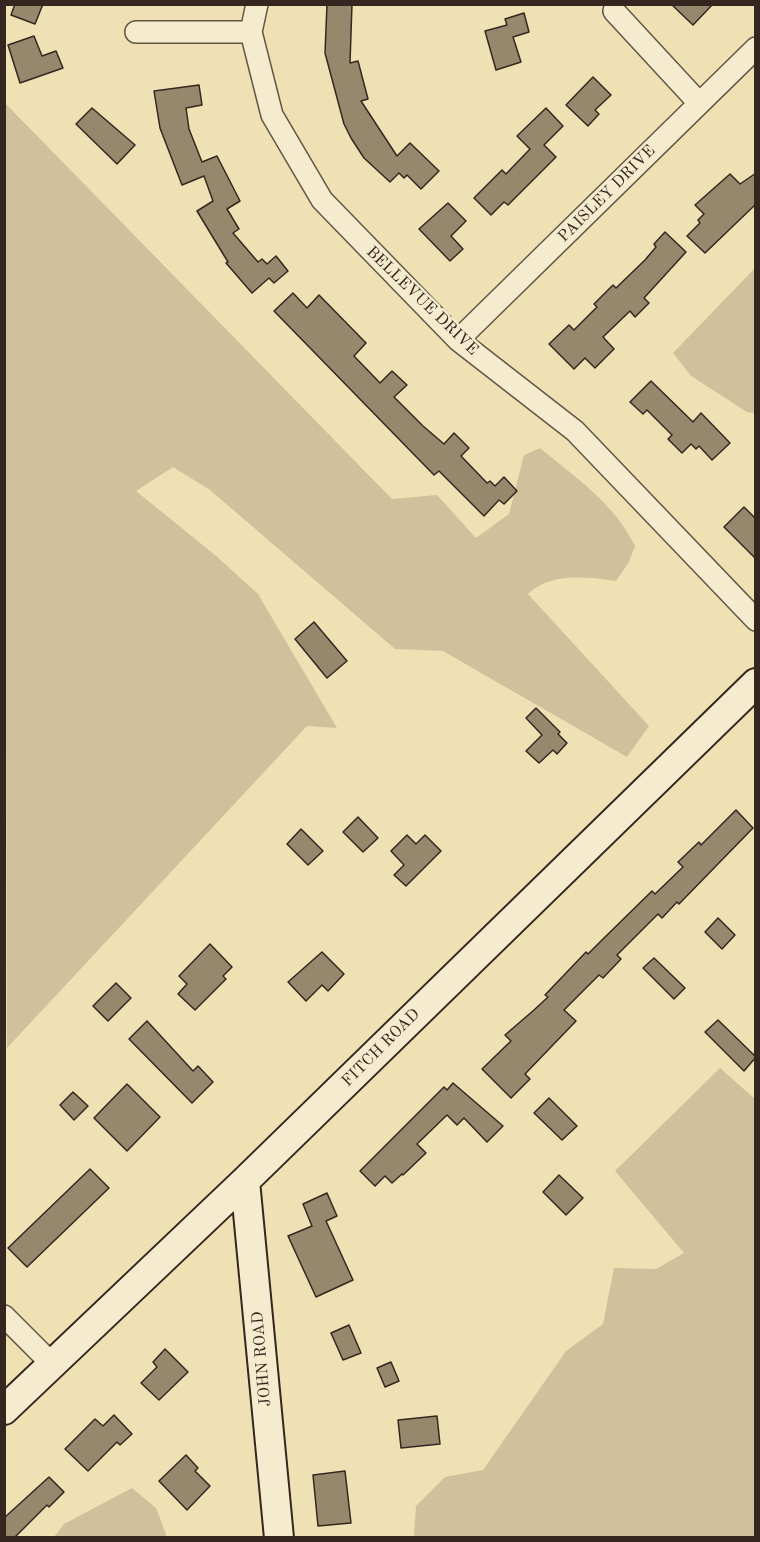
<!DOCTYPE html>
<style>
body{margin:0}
#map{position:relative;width:760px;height:1542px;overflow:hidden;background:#f0e1b5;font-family:"Old Standard TT",serif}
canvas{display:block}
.frame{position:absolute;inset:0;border:6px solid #35271f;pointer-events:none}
</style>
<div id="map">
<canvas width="760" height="1542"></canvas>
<div class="frame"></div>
</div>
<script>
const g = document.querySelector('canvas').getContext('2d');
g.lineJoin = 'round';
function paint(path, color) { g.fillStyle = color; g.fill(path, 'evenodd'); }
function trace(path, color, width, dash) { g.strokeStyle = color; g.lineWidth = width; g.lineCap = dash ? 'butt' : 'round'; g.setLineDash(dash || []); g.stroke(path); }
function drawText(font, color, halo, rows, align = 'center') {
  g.font = font + ' "Old Standard TT",serif'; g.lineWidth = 5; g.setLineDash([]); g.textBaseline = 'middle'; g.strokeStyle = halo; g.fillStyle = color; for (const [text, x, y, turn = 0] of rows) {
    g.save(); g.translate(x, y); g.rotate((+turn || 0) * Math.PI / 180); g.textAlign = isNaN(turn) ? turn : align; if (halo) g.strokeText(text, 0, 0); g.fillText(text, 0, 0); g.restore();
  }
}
paint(new Path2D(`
 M4,102l388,397 45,-4 39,43 33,-24 15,-59 16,-7c35,29 75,56 95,98l-6,16 -13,19c-29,-4 -65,-9 -88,13l121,132 -22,31 -184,-106 -48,-2 -185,-159 -37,-23 -37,24 79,64 43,39 79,134 -30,-2 -300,322z
 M755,268v145l-8,-1 -56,-36 -18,-23z
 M720,1068l35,31v438h-341l2,-31 29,-29 38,-7 83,-119 37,-27 11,-56 42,1 28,-16 -69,-82z
 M132,1488l24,20 11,29h-113l10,-13z`), '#d0c19c');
const building = new Path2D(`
 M15,4h28l-8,20 -24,-9z
 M327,4h25l-2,59 8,-2 10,38 -7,2 36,55 13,-13 29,28 -18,18 -14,-14 -3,3 -5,-5 -9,9 -26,-24 -13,-20 -7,-14 -19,-71z
 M671,4h42l-20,21z
 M524,13l5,19 -16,5 8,25 -25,8 -11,-39 22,-6 -2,-6z
 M34,36l8,20 14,-5 7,17 -43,15 -12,-38z
 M593,77l18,18 -16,15 4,4 -11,12 -22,-21z
 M199,85l3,20 -16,3 3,21 13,33 15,-6 23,45 -13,8 12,20 -6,4 25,29 4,-3 5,5 9,-8 12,15 -14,12 -5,-5 -17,15 -26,-30 2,-1 -31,-51 16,-10 -9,-25 -22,9 -22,-57 -6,-37z
 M92,108l43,37 -18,19 -41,-40z
 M546,108l17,18 -19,19 12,12 -48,48 -4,-3 -13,13 -17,-17 28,-28 4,4 24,-25 -13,-13z
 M756,173v31l-51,49 -18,-17 13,-13 -2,-3 6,-6 -9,-9 35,-31 10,10z
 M448,203l18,18 -15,15 12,13 -13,12 -31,-32z
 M665,232l21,20 -42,46 5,5 -14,14 -5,-6 -27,26 11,12 -19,19 -10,-10 -11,11 -25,-25 20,-19 5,5 23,-23 -3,-3 19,-19 3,3 29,-28 11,-13 -2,-3z
 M293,293l14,15 12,-13 47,48 -12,13 26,27 12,-12 15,14 -13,12 29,29 21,18 10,-11 15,15 -8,8 26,27 3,-2 5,5 9,-9 13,14 -13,13 -5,-4 -15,16 -45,-45 -5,4 -160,-164z
 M651,381l42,41 8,-9 29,30 -18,17 -13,-14 -3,3 -5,-5 -9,9 -14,-14 4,-4 -25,-25 -4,4 -13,-12z
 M744,507l12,12v40l-32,-32z
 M314,622l33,39 -20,17 -32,-39z
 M536,708l24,24 -2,2 9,9 -10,11 -4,-4 -14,13 -13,-12 16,-16 -16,-17z
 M736,810l17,18 -74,76 -2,-2 -15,16 -4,-4 -41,41 4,4 -18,19 -4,-3 -35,35 12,11 -51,53 5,5 -19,19 -29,-29 29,-28 -6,-6 29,-25 14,-13 -3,-2 41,-43 2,2 14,-14 50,-49 3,3 28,-27 -5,-5 21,-20 2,3z
 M358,817l20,21 -15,14 -20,-20z
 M301,829l22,22 -15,14 -21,-21z
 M407,835l9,9 9,-9 16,16 -35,35 -12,-11 10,-10 -13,-14z
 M718,918l17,17 -13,14 -17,-17z
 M210,944l22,23 -9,9 3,3 -31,31 -17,-16 9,-10 -8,-8z
 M322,952l22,22 -16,17 -6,-6 -16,16 -18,-19z
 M654,958l31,30 -11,11 -31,-31z
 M116,983l15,15 -23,23 -15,-15z
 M718,1020l38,37 -12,14 -39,-39z
 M147,1021l46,50 5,-5 15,16 -21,21 -63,-64z
 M453,1083l50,43 -16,16 -23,-24 -7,7 -10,-10 -30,29 9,9 -23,22 -1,-1 -10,9 -7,-7 -10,10 -15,-15 84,-84 3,3z
 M127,1084l33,33 -33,34 -33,-33z
 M73,1092l15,14 -14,14 -14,-15z
 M549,1098l28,28 -15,14 -28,-27z
 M90,1169l19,19 -82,79 -19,-19z
 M559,1175l24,23 -17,17 -23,-23z
 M327,1193l10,23 -11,5 27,59 -37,17 -28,-61 24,-10 -9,-22z
 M349,1325l12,28 -18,7 -12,-27z
 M165,1349l23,23 -29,28 -18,-17 16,-16 -4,-5z
 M391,1362l8,19 -14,6 -8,-19z
 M114,1415l18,19 -12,11 -3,-3 -29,29 -23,-22 30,-30 8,7z
 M437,1416l3,28 -39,4 -3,-28z
 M186,1455l12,13 -3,3 15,15 -23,24 -28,-29z
 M345,1471l6,52 -33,3 -5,-51z
 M49,1477l15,15 -15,15 -2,-2 -33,33h-10v-20z`);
paint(building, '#96886d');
trace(building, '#35271f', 1.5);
const street = new Path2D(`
 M257,4l-6,28 21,83 50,85 136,140 117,91 181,189
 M614,11l85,92
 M136,32h115
 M458,340l298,-292
 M4,1316l48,48`);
const secondary = new Path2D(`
 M245,1181l34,357
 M4,1410l241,-229 511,-498`);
trace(street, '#645644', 24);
trace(secondary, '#35271f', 32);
trace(street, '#f5eccf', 21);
trace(secondary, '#f5eccf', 28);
drawText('16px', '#35271f', '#f5eccf', [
 ["PAISLEY DRIVE",607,194,-45],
 ["BELLEVUE DRIVE",422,301,44],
 ["FITCH ROAD",381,1048,-45],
 ["JOHN ROAD",262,1359,-95]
]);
</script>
